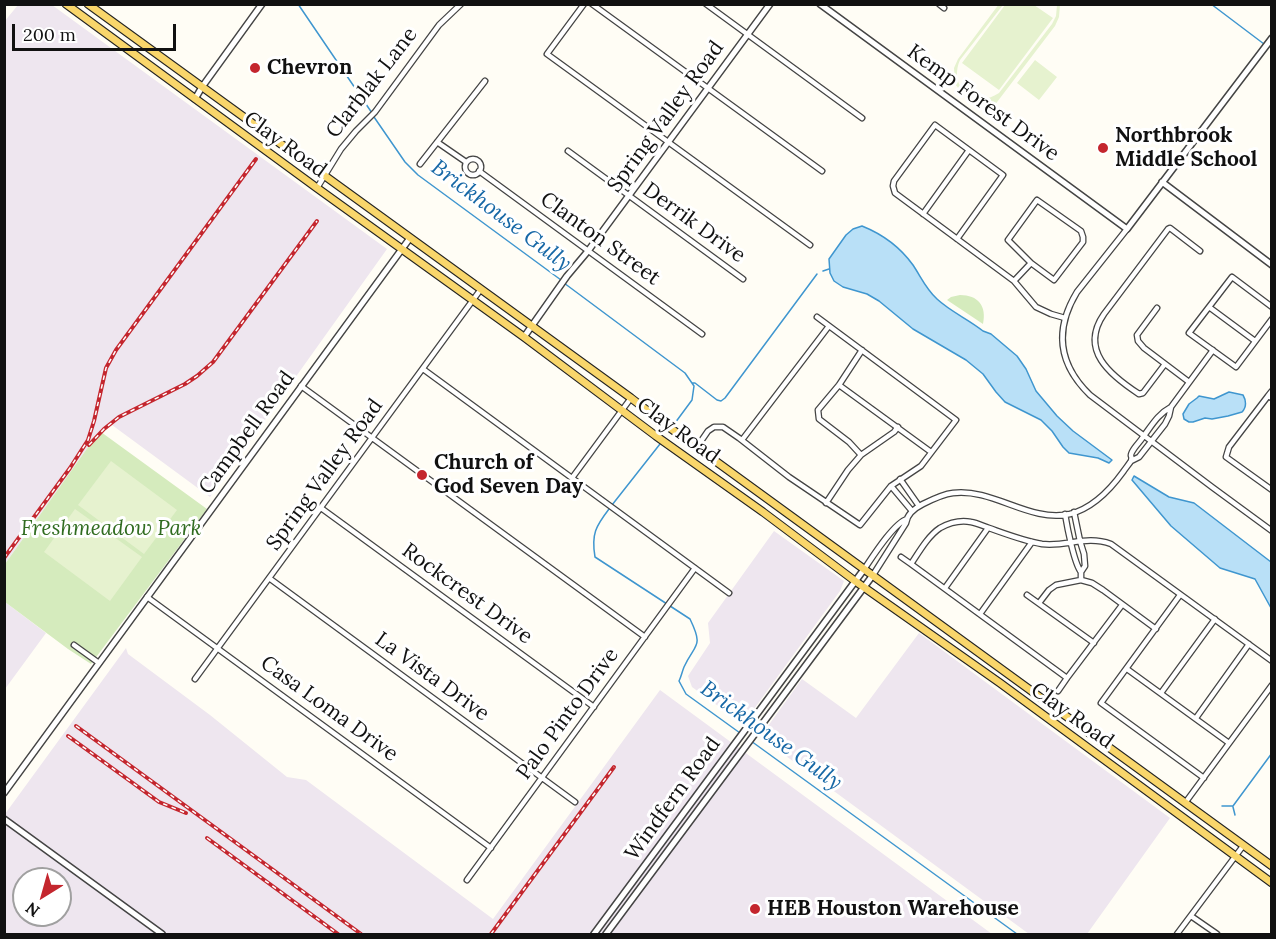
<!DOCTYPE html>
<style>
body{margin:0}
#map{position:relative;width:1276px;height:939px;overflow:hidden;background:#fffdf5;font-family:Lora,serif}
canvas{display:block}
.frame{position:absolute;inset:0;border:6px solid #111;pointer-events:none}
.north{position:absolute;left:12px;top:867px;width:60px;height:60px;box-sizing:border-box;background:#fff;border:2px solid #a0a0a0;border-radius:50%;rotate:217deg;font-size:16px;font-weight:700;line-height:24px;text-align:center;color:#111}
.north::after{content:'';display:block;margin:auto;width:21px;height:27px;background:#c4262e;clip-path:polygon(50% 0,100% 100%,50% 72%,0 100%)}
.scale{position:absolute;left:12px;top:24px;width:164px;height:27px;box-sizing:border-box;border:3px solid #111;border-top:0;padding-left:8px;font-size:18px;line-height:21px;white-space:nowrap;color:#111;-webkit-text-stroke:4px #fff;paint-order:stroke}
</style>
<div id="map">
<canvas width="1276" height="939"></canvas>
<div class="frame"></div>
<div class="north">N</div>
<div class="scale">200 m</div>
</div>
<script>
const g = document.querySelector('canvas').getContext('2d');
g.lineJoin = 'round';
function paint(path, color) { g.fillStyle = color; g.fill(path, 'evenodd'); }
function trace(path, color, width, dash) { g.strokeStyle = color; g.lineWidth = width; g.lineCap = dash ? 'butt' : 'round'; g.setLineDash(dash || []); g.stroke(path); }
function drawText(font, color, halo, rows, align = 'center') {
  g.font = font + ' Lora,serif'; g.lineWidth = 6; g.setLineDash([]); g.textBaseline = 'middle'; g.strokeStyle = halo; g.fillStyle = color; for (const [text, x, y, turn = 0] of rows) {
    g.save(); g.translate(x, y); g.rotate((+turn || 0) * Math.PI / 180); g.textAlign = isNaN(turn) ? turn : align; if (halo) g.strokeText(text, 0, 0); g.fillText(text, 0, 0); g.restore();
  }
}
paint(new Path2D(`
 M18,5h34l335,244 -177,248 -98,-72 -11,7 -10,11 -86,121 -1,-542z
 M774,531l70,50 -4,10 -97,133 -51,-37 -4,-11 22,-33 -2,-20z
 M5,602l41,31 -41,56z
 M919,633l251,185 -83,116h-58l-269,-197 42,-58 54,39z
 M126,648l2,6 82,61 77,62 19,3 187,139 167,-229 332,244h-987v-120zM24,879h36v36h-36z`), '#eee6ef');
paint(new Path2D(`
 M960,295c18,0 27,11 23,29l-36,-24 4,-3z
 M101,432l106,77 -116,155 -23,-15 -63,-47v-38l86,-121z`), '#d5ebbd');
paint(new Path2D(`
 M999,4l4,1 -43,55c-12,27 14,50 39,33l53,-69 4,-8 1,-11h3l-1,12 -4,9 -64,84 -3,-2 4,-5 -2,-2 -12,1 -13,-6 -10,-12 -1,-16 4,-9z
 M1005,5h29l19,13 -54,72 -37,-27z
 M1035,60l22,17 -18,23 -22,-17z
 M111,461l66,49 -33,44 -66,-49z
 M75,509l67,48 -32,44 -66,-49z`), '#e6f2cf');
const water = new Path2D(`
 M862,226c20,8 38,21 51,39 8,12 13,24 24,34 14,13 31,20 46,32l8,3 26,22 9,13 10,22 21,25 16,15 39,29 -3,3 -11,-5 -29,-5 -6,-6 -11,-16 -11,-11 -36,-18 -9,-10 -13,-18 -17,-14 -53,-31 -34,-28 -12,-7 -24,-7 -9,-6 -4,-8 -1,-14 17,-24 7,-6z
 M1229,392l14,3c3,5 4,12 -1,17l-14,4 -16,3 -7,-1 -12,4h-4l-5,-3 -1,-5 6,-10 8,-6 2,-2 15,3z
 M1134,476l35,21 25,6 77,59v46l-16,-29 -35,-11 -49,-42 -39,-46z`);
paint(water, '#b9e0f7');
trace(water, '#3f96cf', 1.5);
trace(new Path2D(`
 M298,4l74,109
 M1211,4l53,40
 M374,117l31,45 13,13 143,105
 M823,271l6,-2
 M564,283l121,90 9,13 -2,14 -17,23
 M692,383h3l22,17 4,1 4,-3 92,-124
 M612,505l48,-61
 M609,509c-13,17 -18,25 -14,48l95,62c14,29 5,24 -6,48 -2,5 -3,10 -5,14l7,13 54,39
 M751,741l266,193
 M1222,806h11l39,-53
 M1233,807l2,8`), '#3f96cf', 1.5);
const minor = new Path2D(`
 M584,4l-37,50 263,191
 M592,4l230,167
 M706,4l156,114
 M939,4l5,4
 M437,142l29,20
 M568,151l175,128
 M465 167a8 8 0 1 1 16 0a8 8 0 1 1-16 0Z
 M420,164l65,-83
 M479,171l223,163
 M317,188l24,-39 15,-18 19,-19 64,-87 22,-21
 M923,214l46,-64
 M1127,229l-50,63c-23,38 -19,72 13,103l122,92 60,44
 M957,239l46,-64 -68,-50 -41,56 -1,5 2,7 119,88 22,26 15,7 14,4
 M1014,281l17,-18 -23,-23 29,-40 44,31 2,6v5l-29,38 -23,-17
 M1209,307l46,34
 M1272,307l-40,-30 -43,56 47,34 36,-48
 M1157,308l-20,27 1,6 6,7 45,34
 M1165,364l-22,29 -4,1c-29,-19 -60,-44 -35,-80l64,-85 2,-1 30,23
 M423,369l306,224
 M839,385l92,67
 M301,386l344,251
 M1272,391l-4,5 4,2
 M1268,396l-39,51 -3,10 46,33
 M742,440l87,-114
 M697,447l11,-16 6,-4h9l16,11 50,39 71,48 31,-39 30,-20 35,-46 -139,-103
 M861,455l-12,-13 -30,-23 -1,-9 21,-25 23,-35
 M1131,461l8,-4 26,-33 4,-8 2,-9
 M572,478l59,-80
 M900,479l19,27
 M891,486l21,25
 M826,503l22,-33 13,-15 33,-23 4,-5
 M321,508l273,199
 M1074,512l6,29 4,13 1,12 -4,6v8
 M1065,514c2,12 9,49 16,58
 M901,557l10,7c8,-12 17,-28 29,-36 9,-5 21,-8 31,-6 6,1 12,4 18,6 17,6 35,13 53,16 25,3 44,-9 69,0l161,117
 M911,564l156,114 -9,13
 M865,568c8,-12 29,-45 42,-49
 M873,575l33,-52c1,-9 9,-15 17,-19 10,-5 20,-10 30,-11 41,-5 76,30 117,21 23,-6 40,-24 53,-42 2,-3 6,-8 8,-11 2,-7 -2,-3 1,-9 3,-6 8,-10 11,-15 9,-12 15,-23 28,-30l42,-57
 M269,578l306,224
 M945,588l43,-60
 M1027,595l67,48
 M1180,595l-79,108 103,75
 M147,597l344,251
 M1039,603l10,-13 7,-5 25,-5 11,3 11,7 53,39
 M980,614l52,-72
 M74,645l25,18
 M1127,669l102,74
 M1067,678l55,-73
 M195,679l286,-390
 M1161,693l54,-74
 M1196,718l53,-74
 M1185,803l87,-118
 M467,880l228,-312
 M1191,916l26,18
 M1177,934l66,-88`);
const tertiary = new Path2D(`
 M820,4l307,225 145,-191
 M195,99l7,-12 60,-83
 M1162,182l110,83
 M524,337l43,-61 21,-25 182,-247
 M4,793l406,-555
 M4,819l158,115
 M594,934l271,-366
 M606,934l267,-359`);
const primary = new Path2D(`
 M66,4l251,184 207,149 132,99 107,76 92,69 145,102 272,200
 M88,4l543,394 35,27 606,441`);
trace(minor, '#444', 7);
trace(tertiary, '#444', 8);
trace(primary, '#222', 9);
trace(minor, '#fff', 4.5);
trace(tertiary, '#fff', 5);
trace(primary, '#f9d66b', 7);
const rail = new Path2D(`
 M89,445l15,-16 15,-12 66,-33 12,-8 16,-14 104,-141
 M4,558l66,-90 18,-28 6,-19 12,-53 10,-18 140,-191
 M76,726l285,208
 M68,736l91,66 27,11
 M207,838l131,96
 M491,934l123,-167`);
trace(rail, '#c4262e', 4);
trace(rail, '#fff', 1.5, [4.5]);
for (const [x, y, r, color] of [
 [255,68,6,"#c4262e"],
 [1103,148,6,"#c4262e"],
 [422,475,6,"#c4262e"],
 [755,909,6,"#c4262e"]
]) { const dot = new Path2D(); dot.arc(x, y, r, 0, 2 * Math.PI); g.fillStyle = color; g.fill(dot); trace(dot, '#fff', 2); }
drawText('bold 21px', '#111', '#fff', [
 ["Chevron",267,68],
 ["Northbrook",1115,136],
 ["Middle School",1115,160],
 ["Church of",434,463],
 ["God Seven Day",434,487],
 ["HEB Houston Warehouse",767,909]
], 'left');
drawText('21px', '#111', '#fff', [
 ["Clarblak Lane",372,83,-52],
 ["Kemp Forest Drive",983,103,36],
 ["Spring Valley Road",666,117,-54],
 ["Clay Road",285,145,36],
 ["Derrik Drive",694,223,36],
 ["Clanton Street",600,239,36],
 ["Clay Road",678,431,36],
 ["Campbell Road",247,433,-54],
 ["Spring Valley Road",325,475,-54],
 ["Rockcrest Drive",467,594,36],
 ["La Vista Drive",432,677,36],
 ["Casa Loma Drive",329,709,36],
 ["Palo Pinto Drive",568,714,-54],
 ["Clay Road",1072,716,36],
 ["Windfern Road",673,799,-54]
]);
drawText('italic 21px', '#2f6b1f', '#fff', [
 ["Freshmeadow Park",111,529]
]);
drawText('italic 22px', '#1768a6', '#fff', [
 ["Brickhouse Gully",501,216,37],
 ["Brickhouse Gully",771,736,36]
]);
</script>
